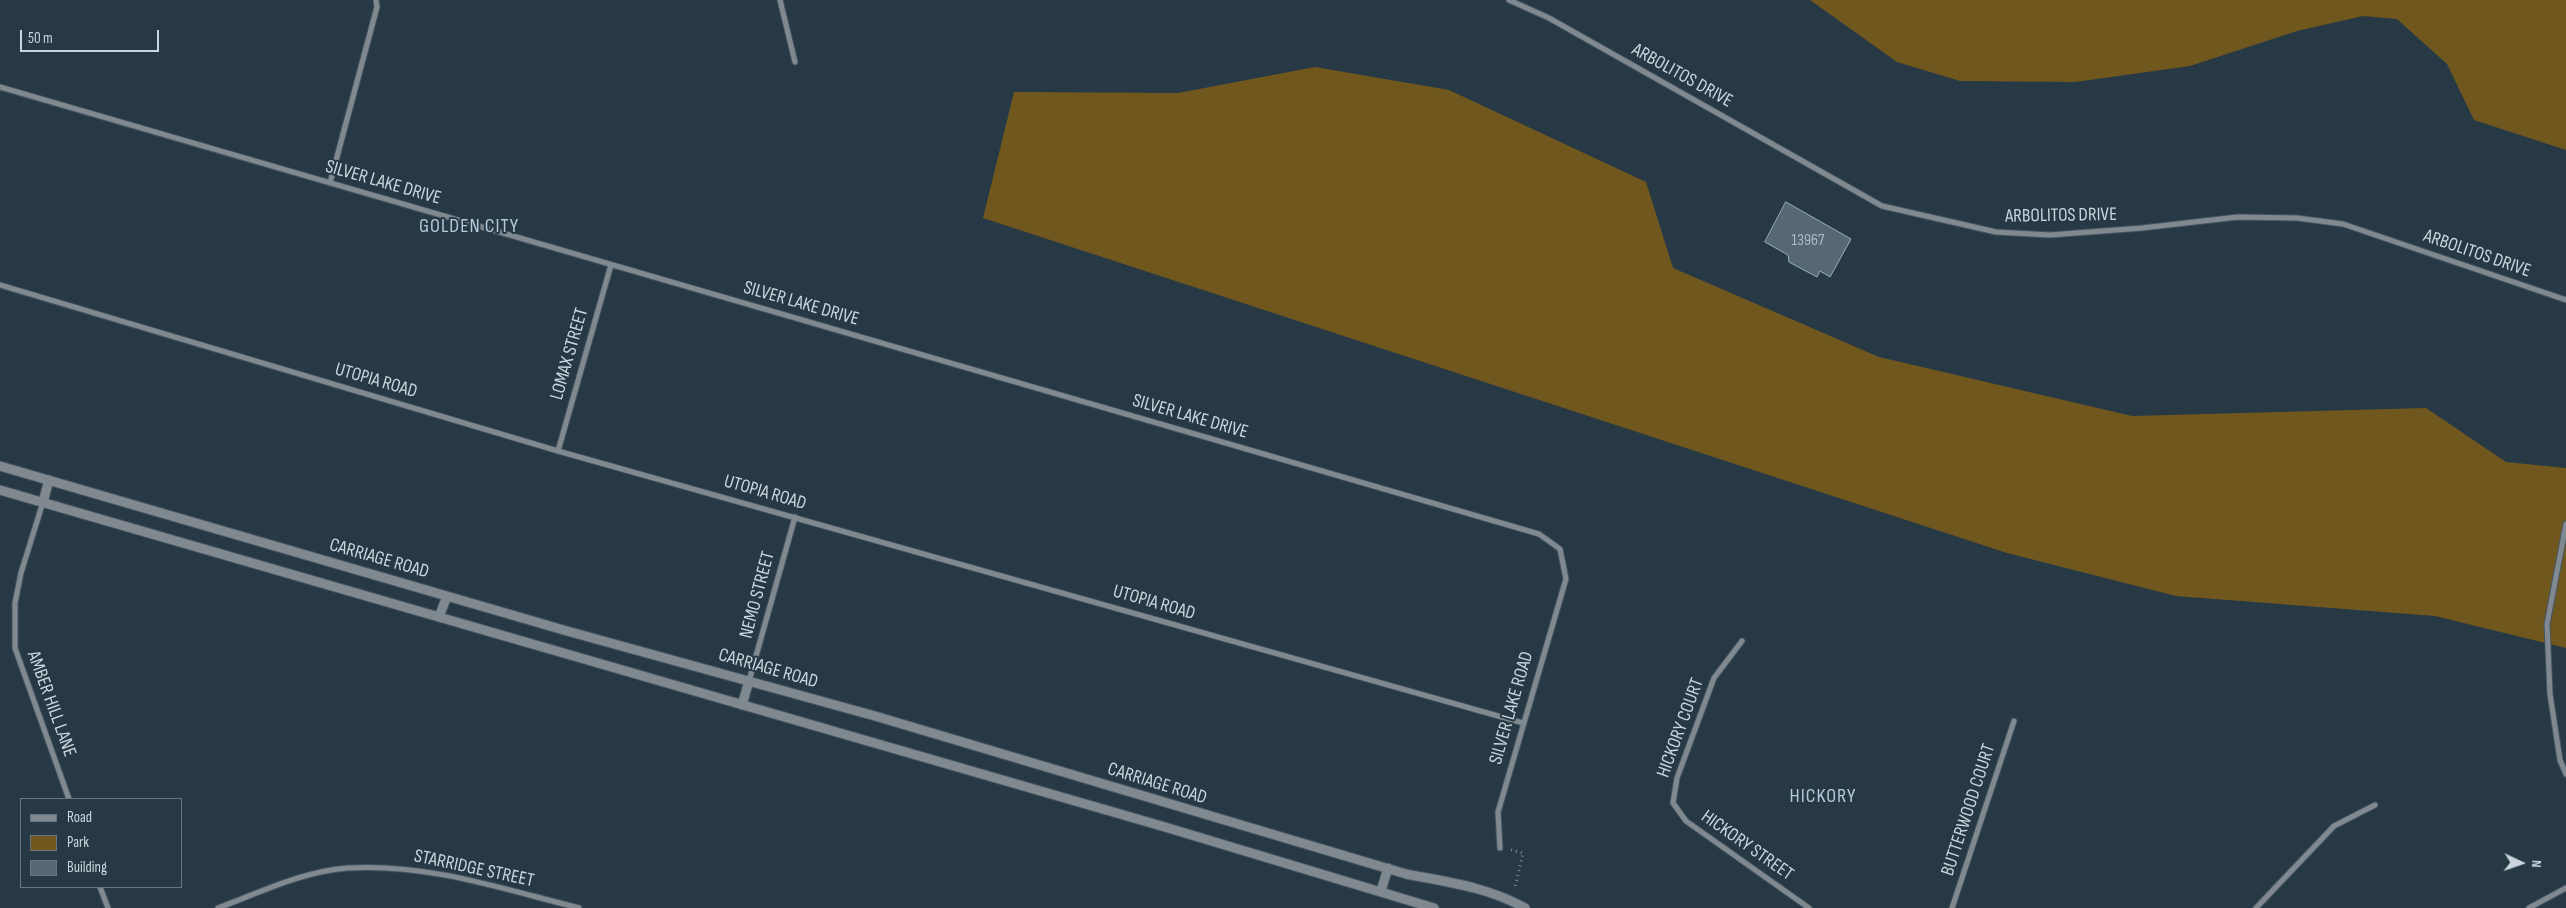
<!DOCTYPE html>
<style>
body{margin:0}
#map{position:relative;width:2566px;height:908px;overflow:hidden;background:#283946;font-family:"Sofia Sans Condensed",sans-serif}
canvas{display:block}
.legend{position:absolute;left:20px;top:798px;width:162px;height:90px;box-sizing:border-box;background:#283946;border:1px solid #697782;margin:0;padding:6px 9px;list-style:none;font-size:15px;color:#cbd5dd}
.legend li{display:flex;align-items:center;gap:10px;height:25px}
.legend b{width:25px;border:1px solid #697782}
.north{position:absolute;left:2496px;top:838px;width:50px;height:50px;-webkit-text-stroke:4px #283946;paint-order:stroke;rotate:93deg;font-size:14px;font-weight:700;line-height:20px;text-align:center;color:#cbd5dd}
.north::after{content:'';display:block;margin:auto;width:18px;height:22px;background:#cbd5dd;clip-path:polygon(50% 0,100% 100%,50% 72%,0 100%)}
.scale{position:absolute;left:20px;top:30px;width:139px;height:22px;box-sizing:border-box;border:2px solid #cbd5dd;border-top:0;padding-left:6px;font-size:15px;line-height:18px;white-space:nowrap;color:#cbd5dd;-webkit-text-stroke:4px #283946;paint-order:stroke}
</style>
<div id="map">
<canvas width="2566" height="908"></canvas>
<ul class="legend">
<li><b style="height:6px;background:#818990"></b>Road</li>
<li><b style="height:14px;background:#70571d"></b>Park</li>
<li><b style="height:14px;background:#566876"></b>Building</li>
</ul>
<div class="north">N</div>
<div class="scale">50 m</div>
</div>
<script>
const g = document.querySelector('canvas').getContext('2d');
g.lineJoin = 'round';
function paint(path, color) { g.fillStyle = color; g.fill(path, 'evenodd'); }
function trace(path, color, width, dash) { g.strokeStyle = color; g.lineWidth = width; g.lineCap = dash ? 'butt' : 'round'; g.setLineDash(dash || []); g.stroke(path); }
function drawText(font, color, halo, rows, align = 'center') {
  g.font = font + ' "Sofia Sans Condensed",sans-serif'; g.lineWidth = 4; g.setLineDash([]); g.textBaseline = 'middle'; g.strokeStyle = halo; g.fillStyle = color; for (const [text, x, y, turn = 0] of rows) {
    g.save(); g.translate(x, y); g.rotate((+turn || 0) * Math.PI / 180); g.textAlign = isNaN(turn) ? turn : align; if (halo) g.strokeText(text, 0, 0); g.fillText(text, 0, 0); g.restore();
  }
}
paint(new Path2D(`
 M1810,0h756v150l-92,-30 -27,-56 -50,-45 -34,-3 -66,15 -107,35 -115,16 -115,-1 -63,-19z
 M1315,67l134,23 197,92 27,86 206,89 253,59 294,-8 80,54 60,6v180l-131,-32 -259,-20 -169,-43 -1024,-335 31,-126 164,1z`), '#70571d');
const building = new Path2D(`
 M1786,202l65,37 -21,38 -10,-6 -3,6 -28,-15 -1,-7 -23,-13z`);
paint(building, '#566876');
trace(building, '#9aadbd', 1);
const minor = new Path2D(`
 M780,0l15,62
 M1509,0l40,18 333,188 114,26 54,3 92,-7 96,-11 59,1 46,6 223,76
 M0,87l1539,447 21,15 6,30 -68,233 2,36
 M330,183l47,-176 -1,-7
 M0,285l558,166 965,272
 M558,451l53,-186
 M43,502l-22,71 -6,30v45l54,151
 M2566,524l-19,100 3,70 10,66 6,14
 M1742,641l-28,37 -37,100 -4,25 13,18 123,87
 M749,681l46,-164
 M100,887l8,21
 M218,908c41,-15 85,-37 130,-40 79,-5 155,21 231,40
 M1952,908l62,-187
 M2256,908l78,-82 41,-21
 M2529,908l37,-20`);
const tertiary = new Path2D(`
 M0,466l567,165 308,85 531,158c41,8 82,13 119,34
 M0,490l1165,337 269,81
 M43,502l6,-22
 M439,617l8,-21
 M742,705l7,-24
 M1381,891l7,-23`);
trace(minor, '#455561', 7);
trace(tertiary, '#455561', 11);
trace(new Path2D(`
 M1511,850l12,3 -8,35`), '#7f8c96', 3, [1, 4]);
trace(minor, '#818990', 5);
trace(tertiary, '#818990', 9);
drawText('16px', '#aebac3', null, [
 ["13967",1808,241]
]);
drawText('19px', '#cbd5dd', '#283946', [
 ["ARBOLITOS DRIVE",1682,76,29],
 ["SILVER LAKE DRIVE",383,183,16],
 ["ARBOLITOS DRIVE",2061,216,-1],
 ["ARBOLITOS DRIVE",2477,254,19],
 ["SILVER LAKE DRIVE",801,304,16],
 ["LOMAX STREET",570,354,-74],
 ["UTOPIA ROAD",376,381,16],
 ["SILVER LAKE DRIVE",1190,417,16],
 ["UTOPIA ROAD",765,493,16],
 ["CARRIAGE ROAD",379,559,16],
 ["NEMO STREET",758,595,-75],
 ["UTOPIA ROAD",1154,603,16],
 ["CARRIAGE ROAD",768,669,16],
 ["AMBER HILL LANE",51,704,70],
 ["SILVER LAKE ROAD",1512,708,-74],
 ["HICKORY COURT",1681,728,-70],
 ["CARRIAGE ROAD",1157,784,17],
 ["BUTTERWOOD COURT",1969,810,-72],
 ["HICKORY STREET",1747,846,35],
 ["STARRIDGE STREET",474,869,12]
]);
g.letterSpacing = '1px';
drawText('20px', '#b5c9da', '#283946', [
 ["GOLDEN CITY",469,227],
 ["HICKORY",1823,797]
]);
g.letterSpacing = '0px';
</script>
